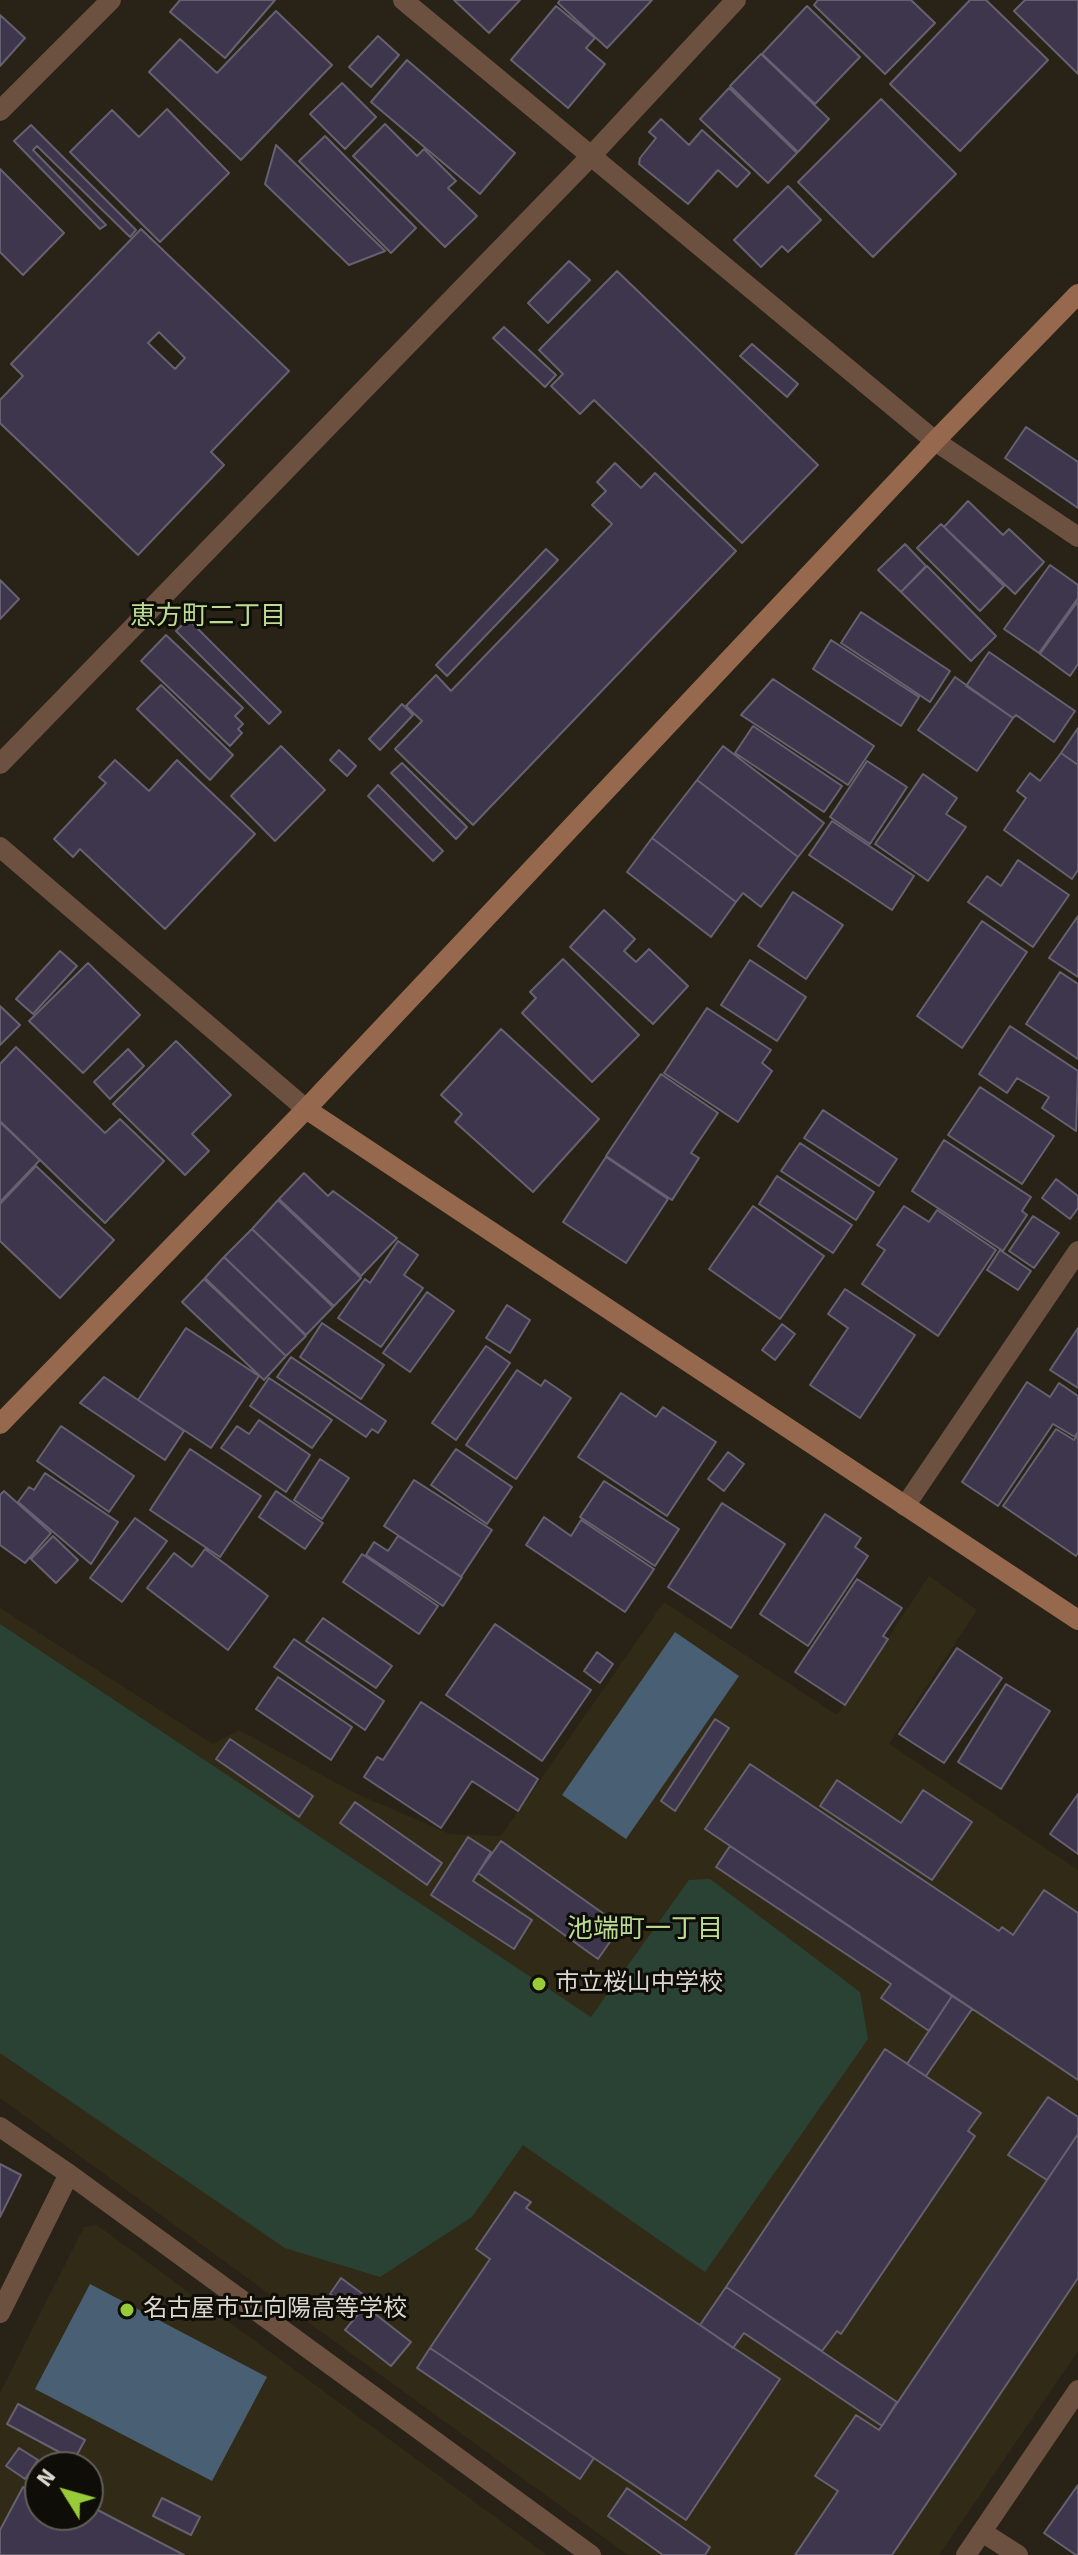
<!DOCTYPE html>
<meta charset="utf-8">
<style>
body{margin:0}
#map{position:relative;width:1078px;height:2555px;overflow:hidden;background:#282316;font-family:Signika,sans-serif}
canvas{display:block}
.north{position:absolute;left:24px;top:2451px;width:80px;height:80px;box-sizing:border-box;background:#0f0d07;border:2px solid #605e57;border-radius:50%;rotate:307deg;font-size:22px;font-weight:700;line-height:32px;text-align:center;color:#dad7ce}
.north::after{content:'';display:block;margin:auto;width:28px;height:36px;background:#97cc38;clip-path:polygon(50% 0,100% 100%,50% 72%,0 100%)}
</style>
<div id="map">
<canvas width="1078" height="2555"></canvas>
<div class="north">N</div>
</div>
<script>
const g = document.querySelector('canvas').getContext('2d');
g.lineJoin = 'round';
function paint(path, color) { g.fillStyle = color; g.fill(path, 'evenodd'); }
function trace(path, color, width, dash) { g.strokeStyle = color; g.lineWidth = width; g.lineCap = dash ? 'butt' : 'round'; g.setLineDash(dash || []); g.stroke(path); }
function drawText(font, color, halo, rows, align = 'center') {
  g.font = font + ' Signika,"Noto Sans JP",sans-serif'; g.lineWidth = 6; g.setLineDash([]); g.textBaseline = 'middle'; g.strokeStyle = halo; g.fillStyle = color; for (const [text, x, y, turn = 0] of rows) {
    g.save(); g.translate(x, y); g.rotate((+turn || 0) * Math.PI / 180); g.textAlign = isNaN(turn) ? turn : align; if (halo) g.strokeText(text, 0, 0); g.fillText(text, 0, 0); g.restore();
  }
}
paint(new Path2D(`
 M929,1576l48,34 -88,134 189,126v481l-139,204h-311l-628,-457v-490l213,136 26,-14 116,63 95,41 51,2 163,-234 173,113z
 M97,2225l450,330h-547v-162l84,-166zM40,2467h48v48h-48z`), '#312a17');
paint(new Path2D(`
 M0,1624l591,393 98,-137 21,-1 150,113 8,47 -163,233 -182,-127 -51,72 -92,60 -95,-29 -285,-195z`), '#2a4234');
paint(new Path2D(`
 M675,1632l64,44 -113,163 -64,-44z
 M90,2284l177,93 -55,104 -177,-92z`), '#495f73');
const building = new Path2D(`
 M180,0h95l-50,58 -55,-46z
 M454,0h66l-31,33z
 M560,0h92l-45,48 -49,-45z
 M818,0h93l24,23 -50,51 -71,-69z
 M970,0h16l62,60 -88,91 -70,-67z
 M1025,0h53v74l-64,-63z
 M556,6l39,32 -9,10 19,16 -37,44 -57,-48z
 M807,6l53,51 -45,47 -53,-50z
 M276,11l56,54 -91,95 -92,-88 31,-33 37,34z
 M0,15l25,23 -25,28z
 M378,36l21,19 -28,32 -22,-20z
 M761,54l68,65 -31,33 -68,-66z
 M407,60l108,93 -35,41 -109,-92z
 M342,83l34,34 -31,32 -35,-35z
 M729,88l68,65 -29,30 -68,-64z
 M881,99l75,75 -83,83 -75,-75z
 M167,109l62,64 -69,69 -90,-90 42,-42 27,27z
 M661,119l28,26 13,-15 48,43 -13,14 -19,-17 -30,34 -49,-40 1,-6 16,-20 -7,-6z
 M385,124l32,32 7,-7 32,32 -8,7 29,28 -32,31 -92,-91z
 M31,125l105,105 -6,7 -93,-91 -4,4 73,75 -6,4 -86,-88z
 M325,136l91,92 -25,25 -92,-92z
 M276,145l109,106 -36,14 -84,-81z
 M0,169l64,64 -41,42 -23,-23z
 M788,186l33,34 -33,32 -6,-6 -21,21 -27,-27z
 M141,229l148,142 -78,81 13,13 -86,90 -138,-132v-23l23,-24 -12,-12zM159,332l26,26 -10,11 -27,-26z
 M569,261l21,19 -42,43 -20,-20z
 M617,271l201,194 -76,78 -148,-143 -14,14 -29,-28 12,-12 -24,-24z
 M504,327l52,48 -11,12 -52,-49z
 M752,344l46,40 -11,13 -47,-41z
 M1026,427l52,35v46l-73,-50z
 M615,463l26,25 14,-15 81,78 -263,274 -78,-76 27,-28 -16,-15 30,-31 15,16 161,-167 -20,-19 14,-14 -9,-9z
 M968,501l35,34 6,-6 35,33 -29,32 -71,-67z
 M941,524l63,62 -24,25 -63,-63z
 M905,544l21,22 -25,26 -23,-22z
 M546,549l12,11 -111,116 -11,-11z
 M1050,565l28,20v13l-39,55 -35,-24z
 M927,566l69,70 -25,25 -70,-69z
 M0,580l19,19 -19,20z
 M1078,601v63l-8,12 -30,-22z
 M861,612l89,59 -20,31 -89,-59z
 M188,619l93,93 -12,12 -93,-93z
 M166,635l77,73 -8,8 8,8 -5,5 4,4 -12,13 -89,-85z
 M831,640l88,57 -18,29 -88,-57z
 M989,652l86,59 -21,31 -38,-27 -3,3 -47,-32z
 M955,677l58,41 -36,53 -59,-41z
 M773,679l101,67 -26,39 -107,-70z
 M161,685l72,70 -23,25 -73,-71z
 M402,704l11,11 -33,35 -11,-11z
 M753,726l89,60 -18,26 -89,-59z
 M1078,728v37l-17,-12z
 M281,746l44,44 -50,51 -44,-45z
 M723,746l101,77 -26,34 -101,-77z
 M339,750l17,16 -9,10 -17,-16z
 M1061,753l17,12v105l-6,9 -68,-49 22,-32 -9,-7 13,-18 10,8z
 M115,760l34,31 28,-31 78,74 -90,95 -85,-80 -7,8 -19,-18 52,-56 -7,-6z
 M867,761l40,26 -37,57 -40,-27z
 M402,763l65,64 -11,12 -65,-66z
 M923,774l34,24 -11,16 20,13 -38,54 -53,-37z
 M697,780l101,77 -37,50 -18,-14 -7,9 -84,-64z
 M378,785l65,66 -10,10 -65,-65z
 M832,821l82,55 -22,34 -83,-55z
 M652,838l84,64 -25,35 -84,-65z
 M1018,860l51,35 -36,52 -65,-45 19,-26 14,10z
 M793,892l50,33 -37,54 -48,-33z
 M604,910l31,29 -11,12 12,11 13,-13 39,37 -35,38 -83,-77z
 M1078,916v61l-29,-19z
 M982,921l45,31 -65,96 -45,-32z
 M60,951l17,15 -44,48 -17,-15z
 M563,959l76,76 -47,47 -70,-69 14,-15 -6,-6z
 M750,960l56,37 -29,44 -56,-36z
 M88,963l52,52 -57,58 -54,-52z
 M1060,972l18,12v75l-52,-35z
 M0,1006l20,19 -20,20z
 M707,1008l64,42 -9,13 10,8 -34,51 -74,-49z
 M1010,1026l68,45 -2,60 -34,-23 7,-11 -32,-19 -10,15 -28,-19z
 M501,1029l98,90 -66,73 -78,-70 7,-8 -21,-19z
 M176,1041l55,54 -39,39 17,17 -24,24 -72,-71z
 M16,1047l89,86 15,-14 44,42 -59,62 -105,-102v-57z
 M128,1049l16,17 -34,33 -16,-17z
 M661,1074l57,39 -27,40 8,5 -27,42 -66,-44z
 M980,1087l74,49 -32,48 -74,-49z
 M823,1110l74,49 -18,27 -75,-48z
 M0,1122l40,38 -40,42z
 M944,1140l87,57 -9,14 5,4 -24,36 -91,-60z
 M800,1143l74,49 -18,28 -75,-49z
 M606,1157l62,42 -42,64 -63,-41z
 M36,1166l78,74 -54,58 -60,-57v-37z
 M304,1173l24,23 5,-5 64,47 -36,38 -82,-77z
 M777,1176l75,49 -19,28 -74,-49z
 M1056,1179l22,17v12l-8,11 -28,-21z
 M278,1200l83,78 -27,28 -82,-77z
 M753,1206l71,50 -44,63 -71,-50z
 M904,1206l25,16 8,-12 59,40 -58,86 -76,-52 23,-34 -8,-5z
 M1033,1216l26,17 -25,35 -25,-17z
 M252,1229l81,78 -27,28 -82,-78z
 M398,1241l20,14 -14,20 19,13 -42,59 -43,-29 27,-39 5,4z
 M1000,1250l31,21 -13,19 -31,-20z
 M224,1257l82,79 -20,20 -81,-78z
 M204,1279l82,77 -22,24 -82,-78z
 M845,1289l70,46 -55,83 -50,-33 38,-57 -20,-14z
 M427,1292l27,19 -44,61 -27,-19z
 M507,1305l23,15 -20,33 -24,-15z
 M322,1323l62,42 -23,34 -61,-42z
 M782,1324l13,10 -20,26 -13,-10z
 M186,1328l73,48 -48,72 -73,-48z
 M1078,1328v60l-28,-18z
 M486,1346l24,17 -54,77 -24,-17z
 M291,1357l95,64 -8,12 -6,-4 -6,8 -89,-60z
 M517,1370l24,16 4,-6 26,18 -55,81 -50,-34z
 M104,1377l80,54 -19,29 -85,-57z
 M269,1378l63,42 -20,28 -62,-42z
 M1027,1382l23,15 9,-14 19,13v36l-3,5 -22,-13 -55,82 -36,-24z
 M621,1393l35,24 7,-10 53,35 -49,74 -89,-59z
 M259,1420l51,35 -24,37 -65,-44 16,-22 12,8z
 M61,1426l73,50 -25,36 -72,-51z
 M1056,1429l18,11 4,-5v118l-2,3 -73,-50z
 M190,1449l71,47 -41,61 -70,-47z
 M456,1449l56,38 -25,37 -56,-39z
 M728,1452l16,12 -20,27 -16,-12z
 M320,1459l29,19 -27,41 -28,-19z
 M45,1473l73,49 -27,42 -73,-62 11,-15 5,3z
 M414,1480l78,50 -31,47 -77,-51z
 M604,1481l75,48 -24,37 -75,-49z
 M4,1491l47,42 -26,30 -25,-18v-50z
 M276,1491l47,32 -18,26 -46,-32z
 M722,1503l63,41 -54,84 -63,-41z
 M825,1514l36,24 -6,9 13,9 -60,90 -48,-32z
 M544,1517l27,19 10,-16 73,49 -29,43 -99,-67z
 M135,1518l32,23 -45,61 -32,-24z
 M53,1536l25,24 -22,23 -25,-24z
 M398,1536l64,41 -19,29 -77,-51 8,-13 14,9z
 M205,1549l63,47 -40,54 -81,-62 27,-35 18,14z
 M362,1554l76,52 -19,28 -76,-52z
 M857,1579l45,29 -19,28 5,3 -43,66 -50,-33z
 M323,1618l69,48 -16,22 -70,-47z
 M495,1624l96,66 -49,71 -96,-66z
 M294,1639l90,62 -19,29 -91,-63z
 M957,1648l45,30 -58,85 -45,-29z
 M597,1652l16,12 -13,19 -16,-12z
 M278,1677l74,50 -21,33 -75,-51z
 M1006,1684l44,27 -49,78 -43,-27z
 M421,1702l117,77 -20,32 -46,-30 -31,47 -77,-51 13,-20 6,3z
 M715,1719l14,9 -54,83 -14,-10z
 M230,1739l83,57 -14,21 -83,-58z
 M750,1764l249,167 3,-4 11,8 31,-45 34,23v167l-373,-251z
 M837,1780l64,43 22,-33 49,32 -40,58 -112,-74z
 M1078,1794v60l-28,-20z
 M355,1802l87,61 -15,22 -87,-62z
 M468,1837l23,15 -18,29 59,39 -18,29 -83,-54z
 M501,1841l120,85 -23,33 -120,-86z
 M730,1846l222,150 -23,35 -48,-33 10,-14 -175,-117z
 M952,1996l20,13 -46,67 -19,-12z
 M885,2049l96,64 -13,18 7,5 -134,198 -4,-3 -15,20 -96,-64z
 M1048,2097l30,20v17l-31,46 -39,-25z
 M1078,2134v144l-186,277h-97l43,-64 -23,-15 41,-61 23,15z
 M0,2164l21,11 -21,42z
 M515,2192l16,10 -5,6 254,171 -94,141 -256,-172 60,-89 -14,-10z
 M341,2278l27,20 -11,15 -27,-19z
 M726,2287l171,115 -15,24 -138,-93 -11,15 -33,-23z
 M365,2306l46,36 -20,24 -46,-36z
 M430,2348l164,110 -14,21 -163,-111z
 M18,2404l67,36 -11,20 -67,-36z
 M19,2448l19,12 -13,19 -19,-13z
 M40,2480v35h48v-10l96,50h-184v-25l23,-43 10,6z
 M1078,2485v70h-2l-32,-22z
 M627,2488l83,59 -5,8h-42l-55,-39z
 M162,2498l38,19 -9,18 -38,-19z`);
paint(building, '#3e364d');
trace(building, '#666170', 2);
trace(new Path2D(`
 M982,2532l36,23`), '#6d5140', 20);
trace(new Path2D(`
 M403,0l532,441 143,96
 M0,111l111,-111
 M0,764l592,-609 144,-155
 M0,847l306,262
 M905,1506l173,-255
 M0,2127l69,47 522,381
 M0,2313l69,-139
 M966,2555l112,-165`), '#6d5140', 20);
trace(new Path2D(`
 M306,1109l772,511
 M0,1424l306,-315 629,-668 143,-147`), '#96694e', 20);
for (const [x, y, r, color] of [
 [539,1984,8,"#97cc38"],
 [127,2310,8,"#97cc38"]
]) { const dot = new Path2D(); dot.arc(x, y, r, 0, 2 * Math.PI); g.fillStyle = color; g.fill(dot); trace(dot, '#0f0d07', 3); }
drawText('24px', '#dad7ce', '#0f0d07', [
 ["市立桜山中学校",555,1984],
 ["名古屋市立向陽高等学校",143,2310]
], 'left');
drawText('26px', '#bcdb93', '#0f0d07', [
 ["恵方町二丁目",208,617],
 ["池端町一丁目",645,1930]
]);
</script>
